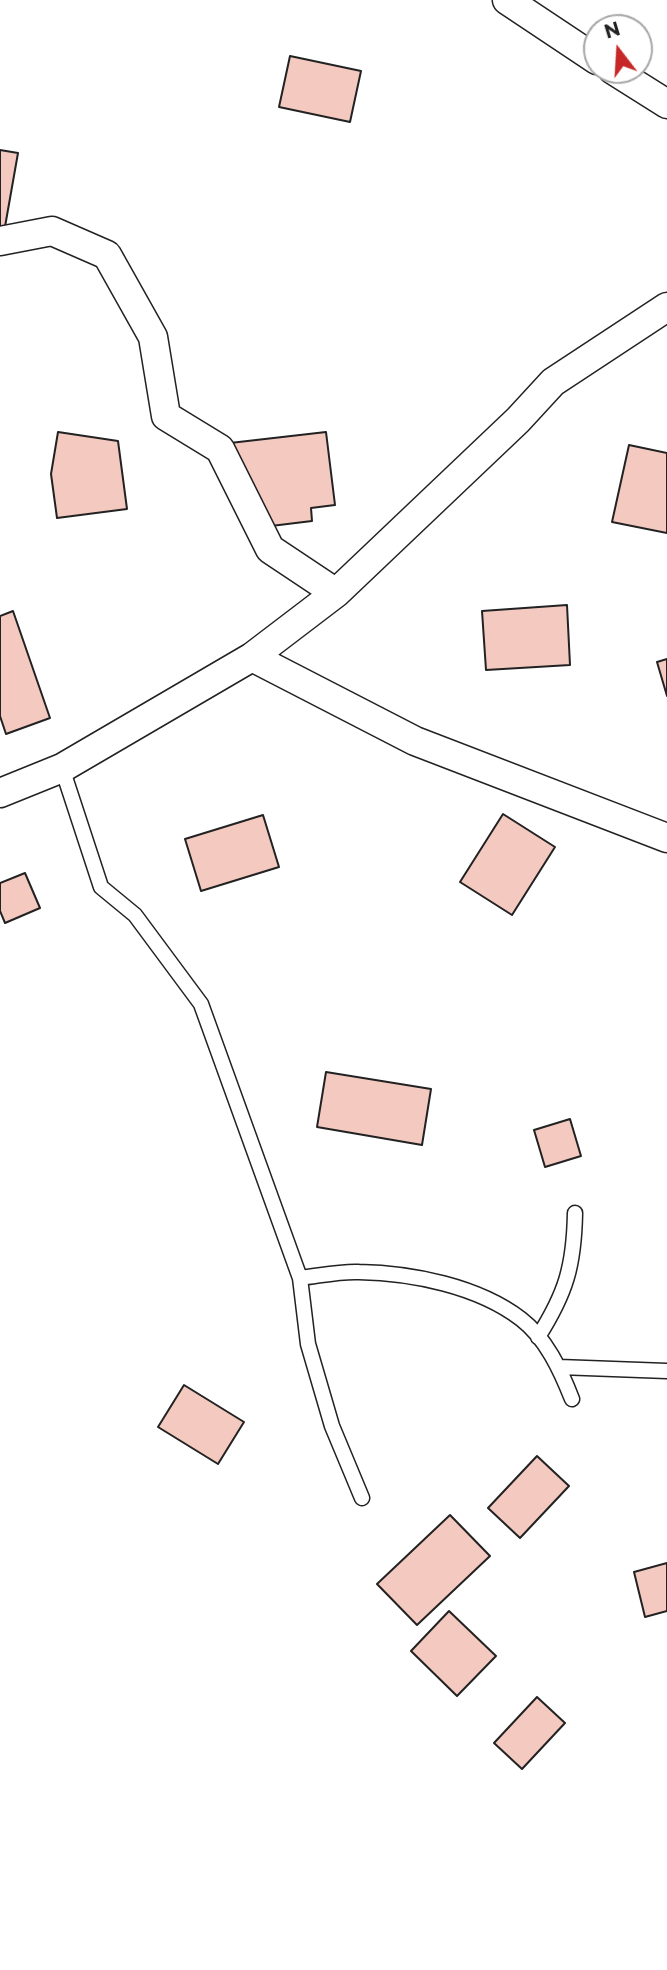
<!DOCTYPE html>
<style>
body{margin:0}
#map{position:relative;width:667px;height:1970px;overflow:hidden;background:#fff;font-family:Montserrat,sans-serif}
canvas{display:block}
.north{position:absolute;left:583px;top:14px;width:70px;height:70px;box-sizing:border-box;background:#fff;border:2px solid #a7a7a7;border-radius:50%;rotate:343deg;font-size:19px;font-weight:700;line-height:28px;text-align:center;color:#222}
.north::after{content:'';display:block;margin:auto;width:24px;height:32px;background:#c62828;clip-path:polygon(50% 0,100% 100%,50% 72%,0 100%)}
</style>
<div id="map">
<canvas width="667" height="1970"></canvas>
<div class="north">N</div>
</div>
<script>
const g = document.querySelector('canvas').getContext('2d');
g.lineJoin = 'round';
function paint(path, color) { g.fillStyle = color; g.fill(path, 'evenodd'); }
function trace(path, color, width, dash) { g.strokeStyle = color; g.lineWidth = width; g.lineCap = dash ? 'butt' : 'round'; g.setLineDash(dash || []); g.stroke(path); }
const building = new Path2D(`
 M290,56l71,15 -11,51 -71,-15z
 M0,150l18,3 -15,85h-3z
 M58,432l60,9 9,68 -70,9 -6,-44z
 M326,432l9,73 -24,3 1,13 -41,5 -41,-83z
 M629,445l38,8v80l-55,-11z
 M567,605l3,60 -84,5 -4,-59z
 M13,611l37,107 -44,16 -6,-18v-100z
 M667,659v37l-10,-34z
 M503,814l52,33 -43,68 -52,-33z
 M263,815l16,52 -78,24 -16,-52z
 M25,873l15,35 -35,15 -5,-12v-28z
 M326,1072l105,17 -9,56 -105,-18z
 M570,1119l11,37 -36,11 -11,-37z
 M184,1385l60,37 -26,42 -60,-37z
 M537,1456l32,30 -49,52 -32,-30z
 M450,1515l40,41 -73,69 -40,-41z
 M667,1563v48l-22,6 -11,-45z
 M449,1611l47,45 -39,40 -46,-45z
 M537,1697l28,26 -43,46 -28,-26z`);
paint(building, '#f3c9c0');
trace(building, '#222', 2);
const lane = new Path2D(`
 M62,768l39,119 34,28 66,89 99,274 8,66 24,82 30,72
 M300,1278c19,-2 40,-7 59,-6 53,1 119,14 162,47 25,19 40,52 51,80
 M538,1337c28,-44 36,-71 37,-124
 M559,1367l108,4`);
const street = new Path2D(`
 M507,0l90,60
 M613,70l54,34
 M0,241l52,-10 55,24 46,82 13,79 54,33 50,100 66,44
 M252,657l163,84 252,97
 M0,793l62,-25 190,-111 84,-64 182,-173 35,-38 114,-75`);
trace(lane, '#222', 17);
trace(street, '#222', 31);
trace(lane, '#fff', 14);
trace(street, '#fff', 28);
</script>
